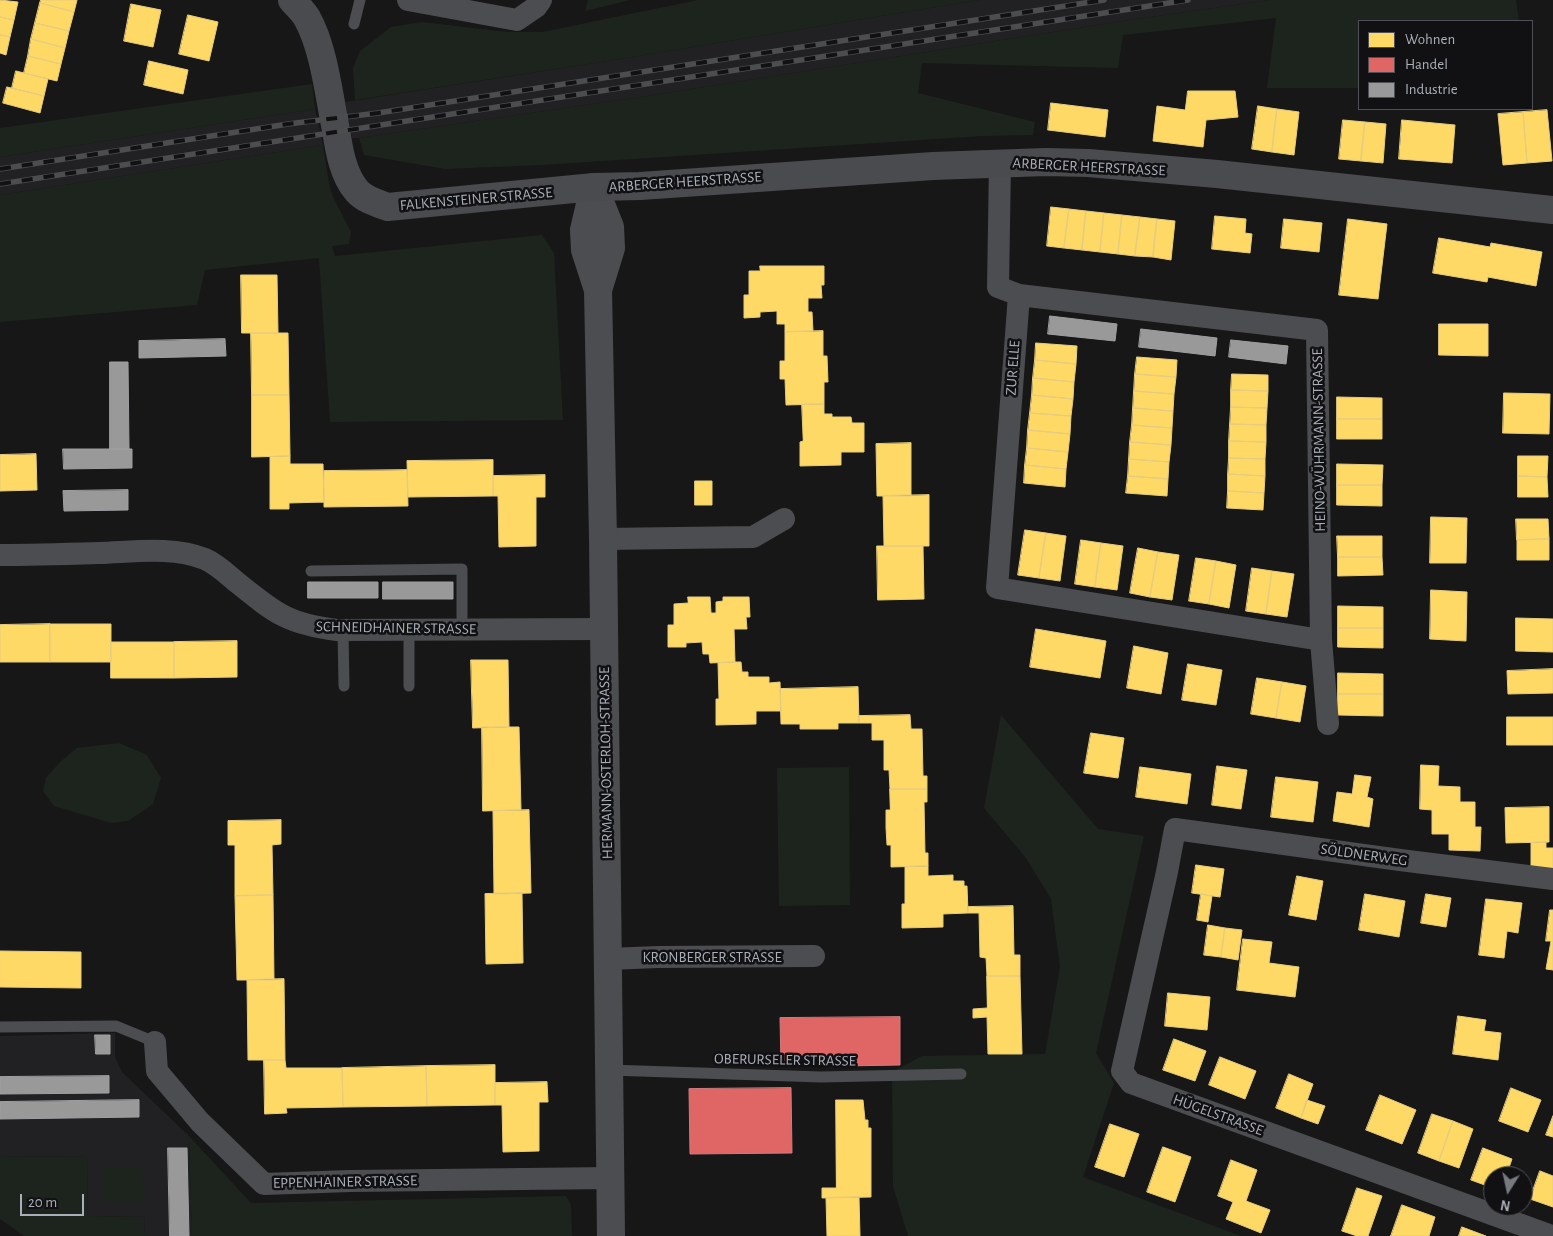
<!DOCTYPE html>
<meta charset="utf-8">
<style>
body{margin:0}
#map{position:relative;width:1553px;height:1236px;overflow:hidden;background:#171717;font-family:"Alegreya Sans",sans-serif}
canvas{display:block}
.legend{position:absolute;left:1358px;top:20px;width:175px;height:90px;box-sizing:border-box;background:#111113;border:1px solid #4e5055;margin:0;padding:6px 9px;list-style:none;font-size:15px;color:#a9aeb8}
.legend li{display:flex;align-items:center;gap:10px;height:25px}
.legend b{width:25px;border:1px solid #4e5055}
.north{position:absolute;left:1483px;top:1166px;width:50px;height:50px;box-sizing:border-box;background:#111113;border:1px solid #4e5055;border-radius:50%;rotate:190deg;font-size:14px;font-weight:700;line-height:20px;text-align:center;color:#a9aeb8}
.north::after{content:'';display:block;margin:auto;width:18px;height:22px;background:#767980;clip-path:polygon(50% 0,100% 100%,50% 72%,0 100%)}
.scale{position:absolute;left:20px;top:1194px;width:64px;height:22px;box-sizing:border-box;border:2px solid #a9aeb8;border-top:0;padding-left:6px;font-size:15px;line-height:18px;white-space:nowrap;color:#a9aeb8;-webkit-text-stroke:4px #111113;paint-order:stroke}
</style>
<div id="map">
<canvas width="1553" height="1236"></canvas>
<ul class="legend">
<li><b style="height:14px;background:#ffd966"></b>Wohnen</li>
<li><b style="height:14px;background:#e06666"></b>Handel</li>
<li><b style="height:14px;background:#999"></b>Industrie</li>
</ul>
<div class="north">N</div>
<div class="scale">20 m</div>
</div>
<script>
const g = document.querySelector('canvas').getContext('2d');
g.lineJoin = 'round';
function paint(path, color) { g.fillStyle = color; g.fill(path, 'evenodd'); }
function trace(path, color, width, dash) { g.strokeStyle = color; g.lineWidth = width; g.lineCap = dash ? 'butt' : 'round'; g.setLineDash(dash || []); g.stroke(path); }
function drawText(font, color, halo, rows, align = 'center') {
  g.font = font + ' "Alegreya Sans",sans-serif'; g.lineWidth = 5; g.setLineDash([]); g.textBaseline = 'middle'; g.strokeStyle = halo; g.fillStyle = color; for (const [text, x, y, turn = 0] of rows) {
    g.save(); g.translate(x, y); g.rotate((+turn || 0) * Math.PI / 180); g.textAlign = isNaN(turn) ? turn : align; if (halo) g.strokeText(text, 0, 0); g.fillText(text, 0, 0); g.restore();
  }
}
paint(new Path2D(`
 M979,0h291l-147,21 -482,76 -282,41h-7l-7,-36 256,-40z
 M315,109l8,36 -323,50v-38z
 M115,1033v24l7,15 67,64 3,100h-47l-1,-19 -56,-1 -1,-59 -87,-1v-120z`), '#212123');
paint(new Path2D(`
 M588,0h42l-45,11z
 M698,0h281l-378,62 -246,38 -2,-32 7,-17 31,-24 31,-5 85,10h35z
 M1270,0h246l3,21h-160v67h-92l9,-70 -153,17 -5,33 -196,-5 -4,30 117,29 -2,13 -51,1 -440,29 -97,4 -81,-14 -5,-17 282,-41 482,-76z
 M312,84l3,25 -315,48v-29z
 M323,145l6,39 4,13 18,35 -2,12 -17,2 3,10 207,-21 12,18 9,167 -233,2 -11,-164 -114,12 -8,35 -197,17v-127z
 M1001,715l97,114 46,7 -48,217 18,30 -31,94 158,59h-333l-15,-50 -1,-114 30,-16 123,-2 15,-87 -9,-68 -25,-41 -42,-50z
 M119,743l28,12 14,23 -8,26 -25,17 -17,2 -57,-17 -11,-15 3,-13 14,-16 17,-14z
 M849,767l1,138 -71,1 -2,-138z
 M189,1136l62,67 315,-7 5,9 1,31h-380z
 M0,1156l87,1 1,59 56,1 1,19h-121l-24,-17z
 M104,1168h40l-1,33h-39z`), '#1d241e');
const homes = new Path2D(`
 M0,0l18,2 -4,18 -14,-3z
 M41,0h36l-3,12 -34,-9z
 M40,3l34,9 -5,19 -34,-8z
 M131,4l30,6 -8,37 -29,-6z
 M188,15l30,7 -9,39 -30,-7z
 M0,17l14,3 -4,17 -10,-2z
 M35,23l34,8 -4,17 -34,-9z
 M0,35l10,2 -4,18 -6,-2z
 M31,39l34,9 -4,16 -33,-8z
 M28,56l33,8 -4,17 -33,-8z
 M149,61l39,9 -5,24 -39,-9z
 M16,71l32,8 -4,17 -32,-8z
 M7,87l37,9 -4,17 -37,-10z
 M1188,91h47l3,26 -32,3 -3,27 -50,-6 4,-35 28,4z
 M1051,103l57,7 -3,27 -57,-7z
 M1258,106l19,3 -5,43 -20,-3z
 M1277,109l22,3 -5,43 -22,-3z
 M1547,110l5,51 -25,2 -4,-51z
 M1523,112l4,51 -24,2 -5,-51z
 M1343,120l22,2 -4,39 -22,-2z
 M1402,120l53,5 -3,38 -53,-4z
 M1365,122l21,2 -3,39 -22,-2z
 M1051,207l18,2 -5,39 -17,-2z
 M1069,209l17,2 -4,39 -18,-2z
 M1086,211l18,2 -4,39 -18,-2z
 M1104,213l18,2 -4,39 -18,-2z
 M1122,215l18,2 -5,39 -17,-2z
 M1215,216l31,3 -1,14 7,1 -2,19 -38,-4z
 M1140,217l17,2 -4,38 -18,-1z
 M1157,219l18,2 -4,39 -18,-3z
 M1284,219l38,4 -3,29 -38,-4z
 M1348,219l39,5 -9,75 -39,-4z
 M1439,238l51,9 1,-4 51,9 -6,34 -48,-9 -1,5 -54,-9z
 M760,266h64v19h-3l1,13h-14v14h4l1,19 -28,1v-8h-8v-13l-17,1v5l-16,1v-23h5v-24h11z
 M241,275h36l1,58h-36z
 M1439,324h49v32l-49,-1z
 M823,331v25h4l1,26h-4v22l-38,1 -1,-26h-5v-18h5v-29z
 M251,333h37l1,62h-37z
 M1036,343l41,3 -1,18 -41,-4z
 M1137,357l40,3 -1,17 -41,-3z
 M1035,360l41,4 -2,18 -41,-4z
 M1135,374l41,3 -2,17 -40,-3z
 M1232,374l36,1v16l-37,-1z
 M1033,378l41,4 -1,17 -41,-4z
 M1231,390l37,1 -1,17 -36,-1z
 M1134,391l40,3 -1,17 -40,-3z
 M1504,393l46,1 -1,40 -46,-1z
 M252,395h37l1,61 -38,1z
 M1032,395l41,4 -2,17 -41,-3z
 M1337,397l45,1v21h-45z
 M802,404h22v10h8v3h19l1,6h12v29h-23v13l-41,1v-24l3,-1z
 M1231,407l36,1 -1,17 -36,-1z
 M1133,408l40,3 -1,17 -40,-3z
 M1030,413l41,3 -1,18 -42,-4z
 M1337,419h45v20h-45z
 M1230,424l36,1v17l-37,-1z
 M1132,425l40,3 -1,17 -41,-3z
 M1028,430l42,4 -2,18 -41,-4z
 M1229,441l37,1 -1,17 -36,-1z
 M1130,442l41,3 -2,17 -40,-3z
 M911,443v53h-34l-1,-52z
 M1027,448l41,4 -2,17 -41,-4z
 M36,454l1,36 -37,1v-36z
 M290,456v8h33l1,38 -35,1v6h-19v-52z
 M1518,456h30l-1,21 -29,-1z
 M1229,458l36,1v17l-37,-2z
 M1129,459l40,3 -1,17 -40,-3z
 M493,460v36l-85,1 -1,-36z
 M1337,464l46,1 -1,20h-45z
 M1025,465l41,4 -1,18 -41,-4z
 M407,470l1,36 -84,1v-36z
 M1228,474l37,2 -1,17 -36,-2z
 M545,475v22h-9v49l-37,1 -1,-51h-5v-20z
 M1128,476l40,3 -1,17 -41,-3z
 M1518,476l29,1 1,20h-30z
 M695,481h17v24h-17z
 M1337,485h45v21l-45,-1z
 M1228,491l36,2 -1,17 -36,-2z
 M929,495v51h-45l-1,-50z
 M1431,517l36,1 -1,45h-36z
 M1516,519h32l1,20 -32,1z
 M1025,530l21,3 -7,45 -21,-3z
 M1046,533l20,3 -6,45 -21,-3z
 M1337,536h45v21h-44z
 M1549,539v21h-32v-20z
 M1081,540l20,3 -6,44 -20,-3z
 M1101,543l22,3 -6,44 -22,-3z
 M877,546h46l1,53 -46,1z
 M1138,548l20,4 -8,45 -20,-4z
 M1158,552l21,3 -7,45 -22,-3z
 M1338,557h44l1,18 -45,1z
 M1196,558l20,3 -7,43 -20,-3z
 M1216,561l20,4 -7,43 -20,-4z
 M1252,568l20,3 -6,43 -20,-3z
 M1272,571l22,3 -7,43 -21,-3z
 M1431,590l36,2 -1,49 -36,-2z
 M688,597h22l1,16h5v-11l7,-1v-4h26l1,20h-4l1,12h-13l1,33 -25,1 -1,-9h-6l-1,-12 -16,1v4h-18v-22h6v-21l14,-1z
 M1338,606l45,1v21h-45z
 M1516,618l37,1v33l-37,-1z
 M50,624h61v38h-61z
 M50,624v38h-50v-37z
 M1338,628h45v20l-45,-1z
 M1036,629l70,12 -6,37 -70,-11z
 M237,641v36l-63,1v-36z
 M111,642h63v36h-63z
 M1134,646l34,7 -7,41 -34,-6z
 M471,660h37l1,67 -36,1z
 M735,662h6l1,10h6v5h21v6l11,-1 1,29h-25v13l-40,1v-26h3l-1,-36z
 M1188,664l34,6 -6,35 -34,-5z
 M1553,669v24l-45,1 -1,-23z
 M1338,673l45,1v20h-45z
 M1257,678l25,4 -6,36 -25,-4z
 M1282,682l24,4 -6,36 -24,-4z
 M858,687l1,36h-21v6h-38v-5h-19l-1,-35z
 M1338,694h45v22l-45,-1z
 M910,715l1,14h11l1,47h4v13h-37l-1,-19h-5v-30h-12v-17h-13v-7z
 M1507,717h46v28h-46z
 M482,727h37l2,83 -38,1z
 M1091,733l33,5 -6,40 -34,-5z
 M1421,765l18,1 -1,20 22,1v15h15v25h6l-1,24 -31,-1v-16h-17v-24l-12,-1z
 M1217,766l30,4 -6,39 -29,-4z
 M1140,767l51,7 -4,30 -51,-7z
 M1355,775l16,2 -4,20 6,2 -4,28 -36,-6 4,-29 15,2z
 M1276,777l42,5 -5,40 -42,-5z
 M890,789h37v13h-3l1,51h3v13l-37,1v-22h-4l-1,-17v-18h4z
 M1549,807v35l-43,1 -1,-35z
 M529,810l2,83 -37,1 -1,-83z
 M281,820v24l-9,1 1,50 -38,1v-51h-7v-24z
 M1546,842v6h7v20h-22v-25z
 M1196,865l28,4 -4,28 -28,-4z
 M928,866v10l25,-1v6h11v5h3l1,27 -25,1v13l-41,1v-24h3v-37z
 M1297,876l26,5 -7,39 -27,-5z
 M522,893l1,70 -37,1 -1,-70z
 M1201,894l11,2 -4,26 -11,-2z
 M1365,894l40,7 -6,36 -40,-7z
 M1426,894l25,4 -5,29 -25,-4z
 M273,895l1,85h-37l-2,-84z
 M1486,899l36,4 -4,30 -11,-2 -3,27 -25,-3z
 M1013,906l1,49h6v21h-33l-1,-18 -6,-1 -1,-44h-11v-6z
 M1550,910h3v60l-7,-1 5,-28h-5z
 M1208,925l17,3 -4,29 -17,-2z
 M1225,928l17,2 -4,30 -17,-3z
 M1243,939l29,3 -3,21 30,4 -4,30 -58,-7z
 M0,951l81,1v36l-81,-1z
 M987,976h33l2,78h-34l-1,-37 -14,1v-9l14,-1z
 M284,979l1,81h-37l-1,-80z
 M1168,993l42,4 -3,33 -42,-4z
 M1458,1016l28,4 -2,11 17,2 -3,27 -45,-6z
 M1174,1039l32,12 -11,30 -32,-11z
 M1220,1057l36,14 -11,28 -36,-14z
 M264,1060h21l1,8h56l1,39 -57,1 1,5 -22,1z
 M495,1065v40l-68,1 -1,-40z
 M426,1066l1,40 -84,1 -1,-39z
 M1289,1074l24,10 -12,34 -25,-10z
 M547,1082l1,20h-9v49l-36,1 -1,-47h-7v-22z
 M1511,1088l30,12 -13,32 -29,-11z
 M1380,1095l36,15 -14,34 -36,-14z
 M836,1100h27l2,20h3v8h3v69l-49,1v-10h14z
 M1307,1100l18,6 -7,18 -17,-6z
 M1432,1114l21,7 -14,40 -21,-8z
 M1553,1116v21l-7,-2z
 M1453,1121l20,8 -14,39 -20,-7z
 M1110,1124l29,10 -15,43 -29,-10z
 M1163,1147l28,10 -16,45 -28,-10z
 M1483,1148l29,11 -6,17h-13v12l-22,-8z
 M1231,1160l26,10 -11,31 24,9 -9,23 -35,-14 7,-17 -15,-6z
 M1540,1171l13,5v31l-23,-8z
 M1357,1188l25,8 -14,40h-11l-15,-5z
 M859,1197l1,39h-33l-1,-38z
 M1402,1205l33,12 -6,19h-38z
 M1462,1227l24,9h-27z`);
paint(homes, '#ffd966');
trace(homes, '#e5cc7f', 1);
const shops = new Path2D(`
 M900,1017v48l-57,1v-10l-43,1v9h-19l-1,-48z
 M791,1088l1,65 -102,1 -1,-65z`);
paint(shops, '#e06666');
trace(shops, '#d07c7f', 1);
const industry = new Path2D(`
 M1050,316l67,8 -2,17 -67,-7z
 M1141,329l76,9 -2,18 -76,-9z
 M225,339l1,17 -87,2v-17z
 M1231,340l57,6 -2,18 -57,-7z
 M110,362h18l1,87h-19z
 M63,449h69v19l-68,1z
 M128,490v20l-64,1 -1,-20z
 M308,582h70v16h-70z
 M383,582h70v17h-70z
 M95,1035h15v19h-14z
 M109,1076v17l-109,1v-17z
 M139,1100v17l-139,2v-17z
 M168,1148h19l2,88h-19z`);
paint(industry, '#999');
trace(industry, '#9e9fa2', 1);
trace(new Path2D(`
 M354,24l6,-24
 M311,571l151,-2v61
 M343,630l1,56
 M409,630v56
 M0,1027l116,-1 39,16
 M609,1070l212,7 140,-3`), '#4b4d50', 11);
trace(new Path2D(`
 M408,0l109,20 19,-13 5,-7
 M1000,163l-2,124 21,8 -22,293 324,52 7,84
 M1019,295l298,35 4,310
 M603,539l150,-2 31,-18
 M0,555c33,0 66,-1 99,-2 34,-1 74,-7 106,6 12,5 24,17 34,25 37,30 50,40 98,46l267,-1
 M609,959l49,-2 156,-1
 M155,1042l2,29 43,51 64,62 86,-3 260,-3
 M1552,1236l-421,-153 -9,-12 45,-199 8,-43 225,31 153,19`), '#4b4d50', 22);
trace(new Path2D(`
 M594,187l-10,43 1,20 13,40 5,249 8,697
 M594,187l16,40 1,21 -13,42`), '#4b4d50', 28);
trace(new Path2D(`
 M292,0c5,6 11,11 15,18 17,30 22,78 29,112 3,20 7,45 21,61 8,9 20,12 31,16l206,-20 46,-1 293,-20 113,-4 42,1 129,11 336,36`), '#4a4b4e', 28);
const rail = new Path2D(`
 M0,169l288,-45 90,-11 726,-113
 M0,184l1188,-184`);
trace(rail, '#4c4d4f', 5.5);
trace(rail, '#111113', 4, [11]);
drawText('15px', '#a9aeb8', '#111113', [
 ["ARBERGER HEERSTRASSE",1089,167,3],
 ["ARBERGER HEERSTRASSE",685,182,-4],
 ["FALKENSTEINER STRASSE",476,199,-5],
 ["ZUR ELLE",1013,368,-86],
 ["HEINO-WÜHRMANN-STRASSE",1319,440,-91],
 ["SCHNEIDHAINER STRASSE",396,628,1],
 ["HERMANN-OSTERLOH-STRASSE",606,763,-91],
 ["SÖLDNERWEG",1364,855,8],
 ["KRONBERGER STRASSE",712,957],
 ["OBERURSELER STRASSE",785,1060,1],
 ["HÜGELSTRASSE",1218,1115,20],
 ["EPPENHAINER STRASSE",345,1182,-1]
]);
</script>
